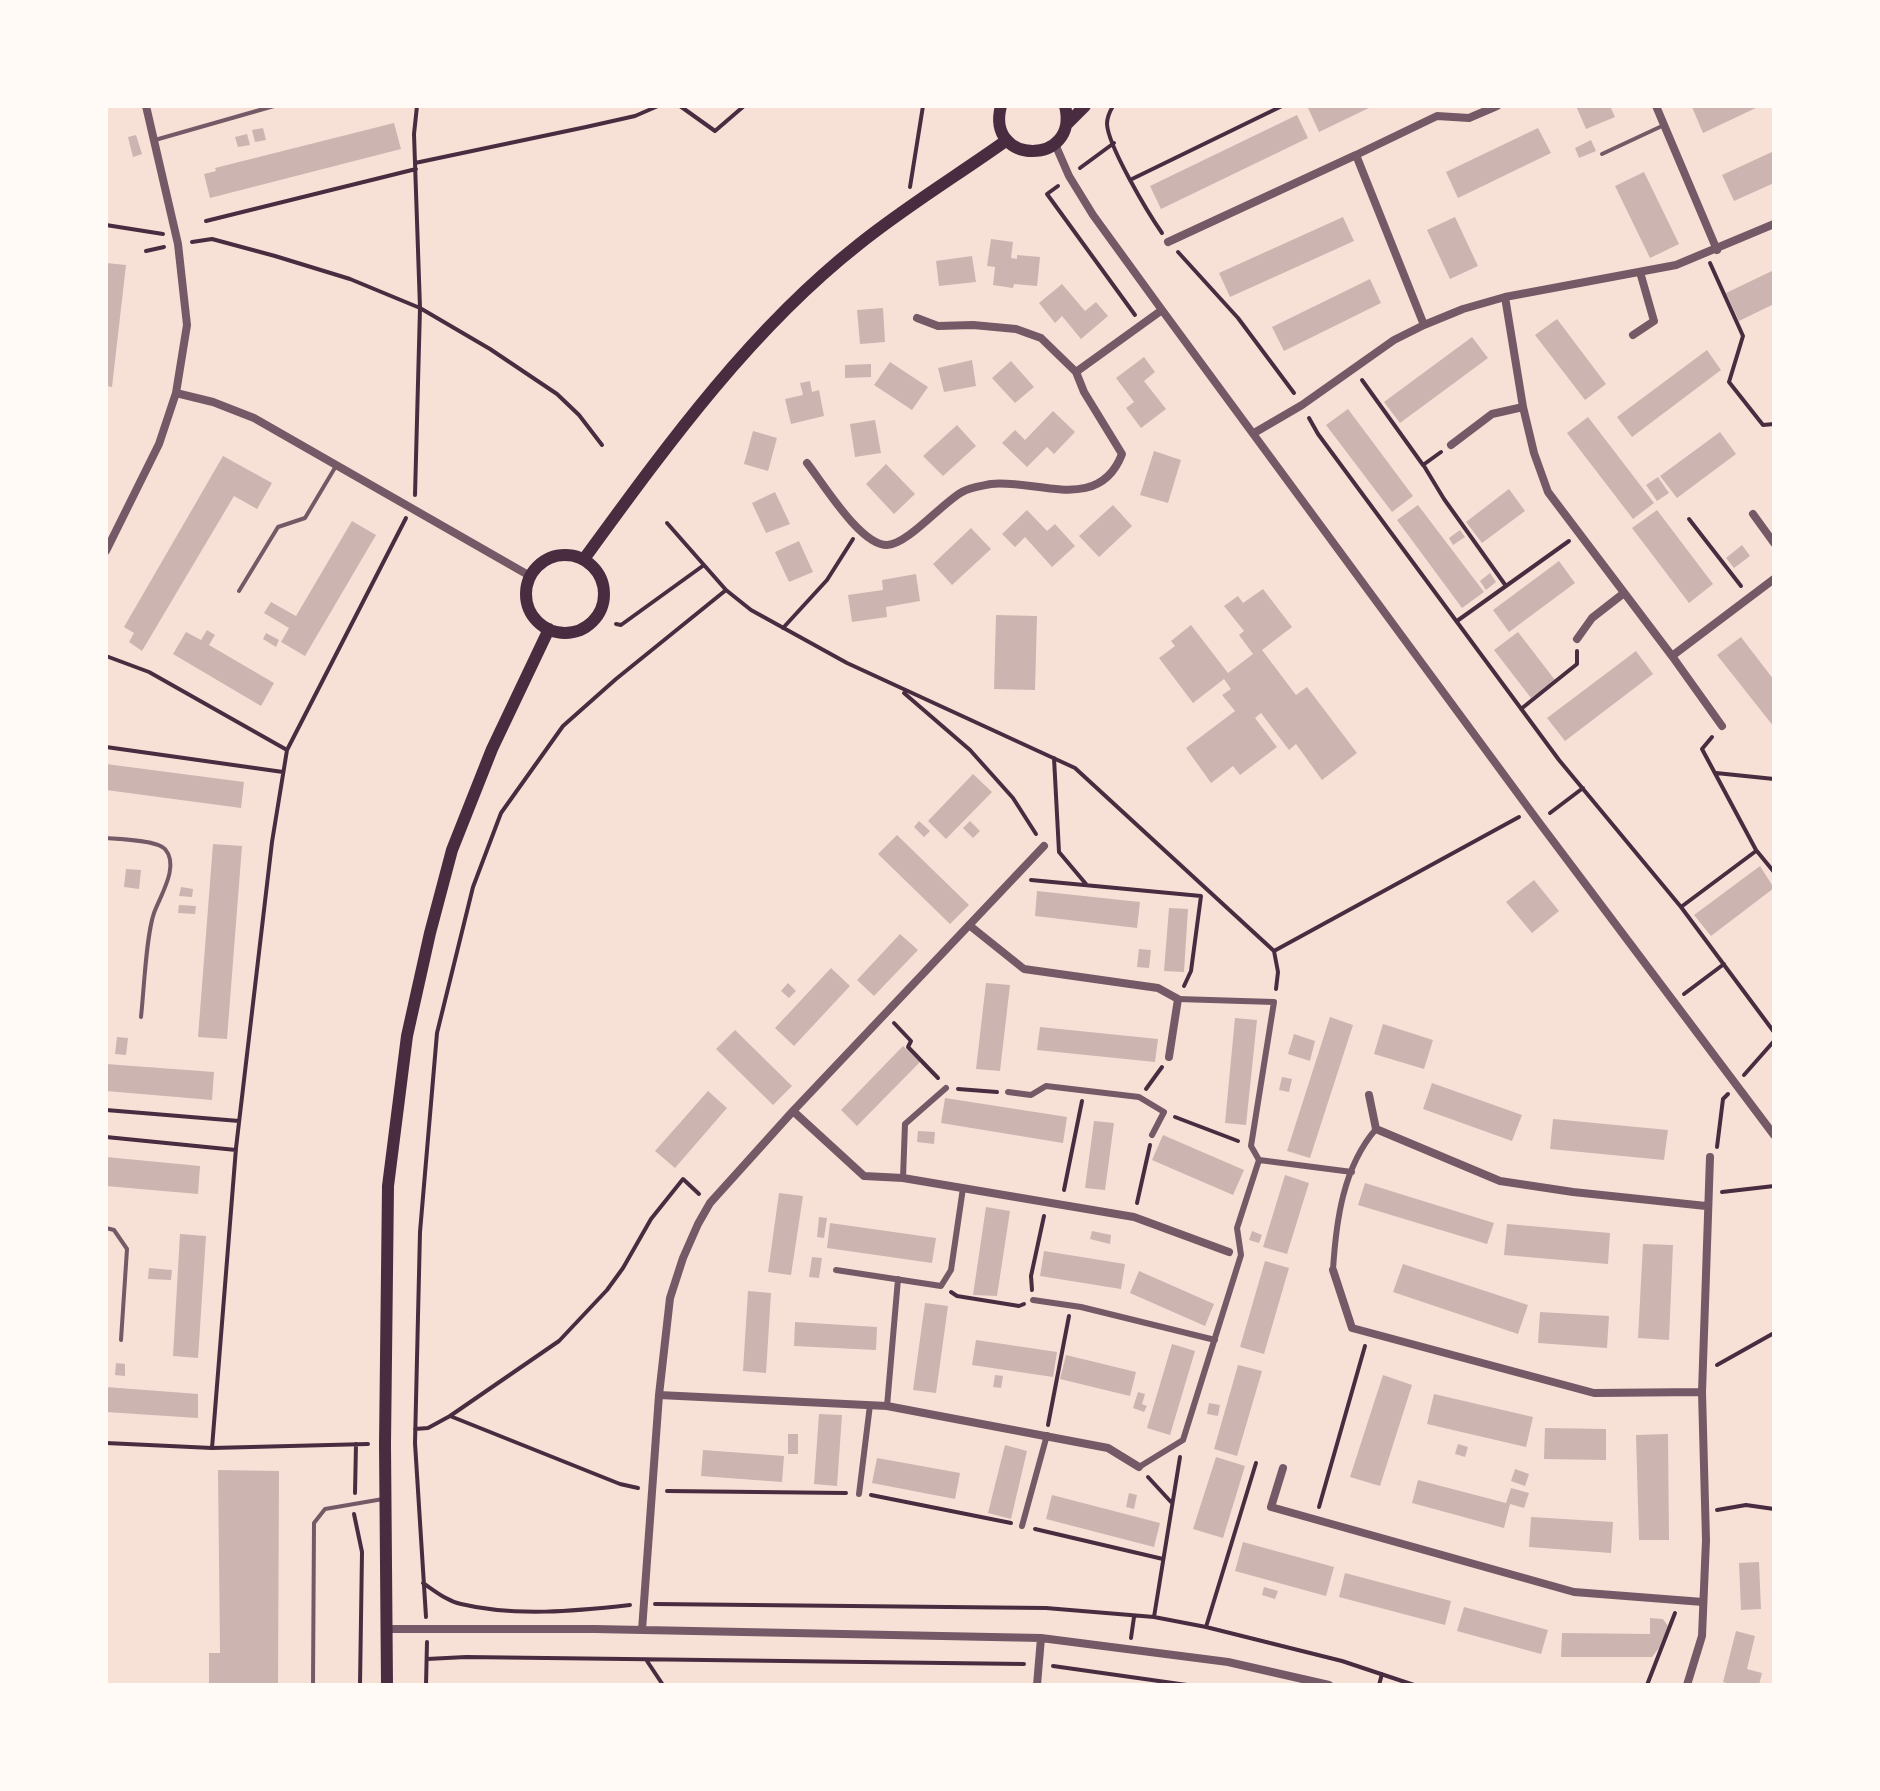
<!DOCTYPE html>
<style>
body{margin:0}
#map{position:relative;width:1880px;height:1791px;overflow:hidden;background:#f7e1d7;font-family:"Open Sans",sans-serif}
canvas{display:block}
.frame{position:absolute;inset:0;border:108px solid #fffaf5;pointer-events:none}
</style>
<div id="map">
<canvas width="1880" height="1791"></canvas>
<div class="frame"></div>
</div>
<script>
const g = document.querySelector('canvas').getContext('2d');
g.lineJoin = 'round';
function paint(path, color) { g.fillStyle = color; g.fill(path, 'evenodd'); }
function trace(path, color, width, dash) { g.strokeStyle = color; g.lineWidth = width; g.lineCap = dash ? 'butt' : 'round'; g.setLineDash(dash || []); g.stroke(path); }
paint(new Path2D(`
 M1313,106h60l-54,26 -11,-24z
 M1576,106h34l5,11 -29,12z
 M1694,106h66l-57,27 -11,-26z
 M1297,115l11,23 -147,71 -11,-23z
 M394,123l7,26 -191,49 -6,-24 12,-3 -1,-3z
 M263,128l3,12 -11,2 -3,-12z
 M1538,128l13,25 -93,45 -12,-26z
 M247,134l3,11 -12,2 -3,-10z
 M136,135l6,19 -9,3 -5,-20z
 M1591,140l5,11 -17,7 -4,-10z
 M1774,151v32l-40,18 -12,-26z
 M1644,172l35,72 -29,14 -35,-72z
 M1343,217l11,24 -124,56 -11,-24z
 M1455,217l23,49 -28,13 -23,-49z
 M991,239l22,3 -2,16 6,1v-4l23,2 -3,29 -23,-2 -1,4 -20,-3 2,-18 -8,-1z
 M972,256l4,26 -37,4 -3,-25z
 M106,263l20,2 -14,122 -6,-1z
 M1774,270v34l-35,17 -13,-28z
 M1370,279l11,24 -97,48 -12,-24z
 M1062,284l23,27 11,-9 12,14 -27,23 -19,-23 -7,7 -16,-20z
 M883,308l2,34 -25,2 -3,-34z
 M1557,319l49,65 -21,16 -50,-65z
 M1472,337l16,21 -88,65 -16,-21z
 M1707,350l14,20 -89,67 -15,-20z
 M1144,357l11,15 -11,9 22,28 -25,19 -15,-20 8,-6 -18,-24z
 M972,360l4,26 -32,6 -6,-24z
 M1011,361l23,26 -19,16 -23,-25z
 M890,362l38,25 -16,23 -38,-25z
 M871,364v13l-26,1v-13z
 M810,381l2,11 7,-2 5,26 -33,8 -6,-25 18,-4 -3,-12z
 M1348,409l65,87 -21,16 -66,-87z
 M1053,411l22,21 -21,22 -7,-7 -20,20 -25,-24 13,-13 10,10z
 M1588,417l66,86 -21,16 -66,-86z
 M875,420l6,33 -26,4 -5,-33z
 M957,425l19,21 -33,30 -20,-20z
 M753,431l24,7 -9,33 -24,-7z
 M1720,432l16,22 -59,44 -17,-22z
 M1154,451l27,9 -13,43 -28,-8z
 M223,456l49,27 -15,26 -23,-13 -92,155 -13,-9 5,-9 -10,-6z
 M886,464l29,30 -21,20 -28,-30z
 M1658,477l11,16 -12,8 -11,-16z
 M1509,489l16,22 -43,32 -16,-21z
 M775,492l15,32 -24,9 -14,-30z
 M1113,505l19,21 -33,31 -20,-21z
 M1418,505l66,87 -22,16 -65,-88z
 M1027,510l20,21 8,-7 20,22 -23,21 -27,-30 -10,10 -13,-13z
 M1657,510l56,74 -24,19 -57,-75z
 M352,521l24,14 -71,121 -24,-14 8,-14 -25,-15 7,-11 25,14z
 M971,528l20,21 -39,36 -19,-21z
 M1460,530l5,7 -12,8 -4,-7z
 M799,541l14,31 -24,10 -14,-30z
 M1742,545l8,11 -16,12 -8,-10z
 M1559,561l16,22 -66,49 -16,-22z
 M1490,573l6,9 -10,8 -6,-9z
 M916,574l4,27 -34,6 1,10 -35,5 -4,-27 35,-5 -1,-10z
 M1263,589l29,38 -30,23 34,45 11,-8 50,66 -35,27 -26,-36 -7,6 -28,-37 -6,5 22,29 -37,28 -7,-9 -22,17 -25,-35 49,-37 -13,-16 9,-6 -7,-10 -31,24 -34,-45 16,-12 -4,-5 20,-16 37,48 25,-19 -14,-19 5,-4 -20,-25 14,-10 5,7z
 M996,615l41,1 -2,74 -41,-1z
 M207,630l8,5 -6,10 65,38 -13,23 -88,-52 13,-22 15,8z
 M1518,632l37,48 -24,18 -37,-48z
 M266,633l13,7 -3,7 -13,-8z
 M1741,637l33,43v47l-57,-72z
 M1636,651l17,23 -88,67 -18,-23z
 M106,764l138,18 -3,26 -135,-18z
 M973,774l19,18 -46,47 -18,-18z
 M919,821l11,10 -6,6 -10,-10z
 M970,821l10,10 -7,7 -10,-10z
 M897,835l72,70 -19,19 -72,-70z
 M213,844l29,2 -15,193 -29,-2z
 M1760,866l14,22 -63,48 -17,-21z
 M126,869l15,1 -2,19 -15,-2z
 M1534,880l25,31 -27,22 -26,-31z
 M181,887l12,2 -1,8 -13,-1z
 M1037,891l103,11 -3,26 -102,-12z
 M179,905l17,1 -1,8 -17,-1z
 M1169,908l19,1 -4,63 -20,-1z
 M900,934l18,16 -44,46 -17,-16z
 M1139,949l12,1 -2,18 -12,-1z
 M831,968l19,18 -56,60 -19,-18z
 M788,983l8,8 -7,7 -8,-7z
 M986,983l24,2 -10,86 -24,-2z
 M1330,1017l23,8 -43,133 -23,-7z
 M1235,1018l22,2 -11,105 -21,-2z
 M1383,1024l50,16 -9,29 -50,-15z
 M1040,1027l118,12 -3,23 -118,-12z
 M735,1030l57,56 -19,19 -57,-56z
 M1294,1034l21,7 -5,20 -22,-7z
 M117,1037l11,1 -2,17 -11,-1z
 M903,1046l17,16 -63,64 -16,-16z
 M106,1064l108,8 -2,28 -106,-9z
 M1282,1077l10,2 -3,13 -10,-2z
 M1432,1083l90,32 -10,26 -89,-32z
 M708,1091l19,17 -52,60 -20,-17z
 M945,1098l122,19 -4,26 -122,-20z
 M1553,1119l115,11 -4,30 -114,-11z
 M1094,1121l20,2 -9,67 -20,-2z
 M918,1131l17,1 -1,12 -17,-2z
 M1163,1135l81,35 -11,25 -81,-35z
 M106,1157l94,9 -2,28 -92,-8z
 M1285,1175l24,8 -22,71 -24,-7z
 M1365,1183l129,40 -7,21 -129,-39z
 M779,1193l24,3 -12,79 -23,-3z
 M986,1207l24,4 -13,85 -24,-1z
 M819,1217l8,1 -3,20 -7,-1z
 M830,1223l106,15 -4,25 -105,-15z
 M1507,1224l103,9 -2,31 -104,-9z
 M1092,1231l19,4 -1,9 -20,-5z
 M1252,1231l10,4 -3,8 -10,-3z
 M180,1234l26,2 -8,122 -25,-2z
 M1643,1244l30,1 -4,95 -31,-2z
 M1044,1251l81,13 -4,25 -81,-13z
 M812,1257l10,1 -3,20 -10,-1z
 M1265,1261l24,7 -25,86 -24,-7z
 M1403,1264l125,41 -10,29 -125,-42z
 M149,1268l23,2 -1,10 -23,-1z
 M1139,1271l75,33 -9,22 -75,-33z
 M748,1291l23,2 -5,80 -23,-2z
 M925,1303l23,3 -12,87 -23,-3z
 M1540,1312l69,4 -2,32 -69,-5z
 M795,1322l82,5 -1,23 -82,-4z
 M976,1340l81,12 -4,25 -81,-12z
 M1172,1344l23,7 -25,84 -23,-7z
 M1066,1355l70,17 -6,24 -70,-17z
 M116,1363l9,1v12l-10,-1z
 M1238,1365l24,6 -25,85 -23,-7z
 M995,1375l8,1 -2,12 -8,-1z
 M1383,1375l29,10 -32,101 -30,-9z
 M106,1387l92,7v24l-92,-6z
 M1138,1392l7,2 -3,10 5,2 -3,6 -11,-4z
 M1434,1394l99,23 -7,30 -99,-23z
 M1209,1403l11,2 -2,11 -11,-2z
 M819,1414l23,1 -5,71 -23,-2z
 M1545,1428l61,1v31l-62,-1z
 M788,1434h10v20h-10z
 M1668,1434l1,106h-30l-3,-105z
 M1458,1444l10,3 -3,10 -10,-3z
 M1005,1445l22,6 -16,68 -23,-6z
 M703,1450l81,6 -2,26 -81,-6z
 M1216,1457l29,9 -22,72 -30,-9z
 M877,1458l83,15 -5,26 -83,-16z
 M1515,1469l14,5 -4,12 -14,-5z
 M218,1470l61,1 -1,214h-69v-32h11z
 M1418,1480l88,23 5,-15 18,5 -5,15 -14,-4 -6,24 -92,-25z
 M1129,1493l8,2 -3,14 -8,-2z
 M1052,1495l108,28 -6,24 -108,-28z
 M1531,1517l82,5 -2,31 -82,-6z
 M1243,1542l91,25 -8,29 -91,-25z
 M1759,1562l2,47 -20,1 -2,-47z
 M1345,1573l106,28 -6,24 -106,-28z
 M1264,1587l14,4 -3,8 -13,-4z
 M1464,1607l84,23 -7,24 -84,-23z
 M1650,1618l13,1 5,7 -9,22 -7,9h-91l1,-24 88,1z
 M1736,1631l19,5 -8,33 15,4 -3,12h-25l-11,-3z`), '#ccb4b1');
trace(new Path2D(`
 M680,106l35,25 29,-25
 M1113,106c-3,5 -6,12 -6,18 1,22 41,89 55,109
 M415,163l171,-36 49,-11 23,-10
 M1080,168l34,-25
 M1130,180l152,-74
 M1058,186l-11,8 88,121
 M910,187l13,-81
 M206,221l210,-52
 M106,225l57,9
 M192,242l20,-3 63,17 75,23 70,29 70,41 67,45 22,21 23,30
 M146,251l18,-4
 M1178,252l60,66 56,75
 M1710,263l33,73 -14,46 34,43 11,-1
 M1362,380l61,85 18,-13
 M1309,418l9,16 241,326 122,147 93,125
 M1424,466l20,33 62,87
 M415,495l5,-187 -6,-174 3,-28
 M1689,519l52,67
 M667,523l59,67 25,20 96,53 228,105 199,183 245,-134
 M1457,621l112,-80
 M616,624l5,1 83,-60
 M783,628l44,-48 26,-41
 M106,656l43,16 138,78
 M904,693l66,57 43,48 23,36
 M1521,709l56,-45v-13
 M1712,737l-10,12 54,101 18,22
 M106,747l177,25
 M1054,758l5,94 27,32
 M1716,773l58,6
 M1550,813l33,-25
 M1031,880l170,16 -10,75 -7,15
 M1681,907l75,-56
 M1274,951l4,21 -2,17
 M1684,994l40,-30
 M894,1023l17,18 -3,6 30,31
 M1744,1075l30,-34
 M958,1089l39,3
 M1146,1089l16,-22
 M106,1110l133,11
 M1175,1117l63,24
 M106,1137l130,13
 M1717,1147l6,-48 5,-5
 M1064,1190l18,-89
 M1722,1192l52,-6
 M1137,1203l13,-58
 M1032,1290l-1,-14 13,-60
 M951,1292l6,4 62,10 5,-2
 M1717,1365l57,-32
 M450,1416l170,68 18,4
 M1048,1425l21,-109
 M415,1429l13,-1 22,-12 109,-75 48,-51 16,-22 28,-49 32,-40 16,15
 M106,1443l106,5 156,-4
 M212,1448l24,-300 36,-306 15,-92 119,-232
 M1148,1477l23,25
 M667,1491l179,2
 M355,1493l1,-49
 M871,1495l140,28
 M1319,1507l46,-161
 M1717,1510l29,-5 28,4
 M354,1514l8,38 -2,133
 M1035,1529l128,30
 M423,1583c12,8 24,18 38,21 54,13 115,7 169,1
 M655,1604l391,4 108,9 52,10 136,34 72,24
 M426,1617l-11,-174 5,-211 17,-199 36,-146 28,-74 62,-87 53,-47 110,-89
 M1154,1617l26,-160
 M1206,1627l50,-164
 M1131,1638l3,-21
 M427,1659l39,-2 558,7
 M647,1661l16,24
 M1053,1666l134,19
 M426,1685l1,-43
 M1379,1685l3,-11
 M1647,1685l28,-72`), '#4a2c40', 4);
trace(new Path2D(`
 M155,140l119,-34
 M1602,154l60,-28
 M239,591l39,-64 27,-9 31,-52
 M106,838c13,1 51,2 59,11 15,17 -5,47 -11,64 -8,23 -10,77 -13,104
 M106,1228l8,2 13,19 -6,91
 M313,1685l1,-162 11,-14 58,-10`), '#755966', 4);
trace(new Path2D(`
 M1008,1092l23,3 15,-9 93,11 25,15 -12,23
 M1259,1160l93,12
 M903,1178l2,-54 41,-36
 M836,1270l105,16 10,-16 12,-82
 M1333,1270c3,-49 10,-103 43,-141
 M1033,1300l48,7 134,33
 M887,1406l11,-127
 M1139,1467l44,-27 58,-185 -4,-27 22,-68 -8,-14 23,-144 -96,-3
 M859,1494l11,-89
 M1022,1526l25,-91`), '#755966', 6);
trace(new Path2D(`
 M1656,106l61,144
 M1055,144l14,32 24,39 69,95 376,511 236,314
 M1356,155l81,-39 32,2 28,-12
 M1168,242l188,-87 68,170
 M1505,297l18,110 11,46 14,39 124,164 50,70
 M1633,335l21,-14 -14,-49
 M1076,372l86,-62
 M176,393l37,9 41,16 276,158
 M1254,433l48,-28 92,-65 30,-15 39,-16 42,-12 171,-32 98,-41
 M1451,445l41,-31 31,-7
 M807,463c16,20 53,82 80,82 20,0 55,-42 75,-53 8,-5 20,-6 29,-8 46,-5 108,30 131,-30l-38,-62 -8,-20 -35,-34 -25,-9 -43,-4 -35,1 -21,-8
 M1753,514l21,29
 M106,551l53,-107 17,-51 11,-68 -9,-81 -32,-138
 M1577,639l15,-21 32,-25
 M1672,656l102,-77
 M969,925l55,44 134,19 20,11 -9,58
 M1369,1095l7,34 124,52 73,11 133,14
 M793,1111l71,65 39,2 231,39 95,35
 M1333,1270l19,58 242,65 108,-1
 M659,1395l228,11 221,42 31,19
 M1283,1468l-12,39 303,85 129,10
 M387,1629h207l447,9 187,24 101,23
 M642,1630l17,-235 11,-97 13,-40 15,-34 12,-21 83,-92 251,-265
 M1037,1685l4,-47
 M1687,1685l15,-49 4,-96 -4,-148 8,-235`), '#755966', 8);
trace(new Path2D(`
 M1001,106c-16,60 79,60 64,0
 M1066,125l19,-19
 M526 594a39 39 0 1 1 78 0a39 39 0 1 1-78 0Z
 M584,559c81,-111 165,-228 274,-314 47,-38 100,-70 149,-105
 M387,1685l-2,-241 3,-258 19,-150 23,-103 22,-83 40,-101 57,-120`), '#4a2c40', 12);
</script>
